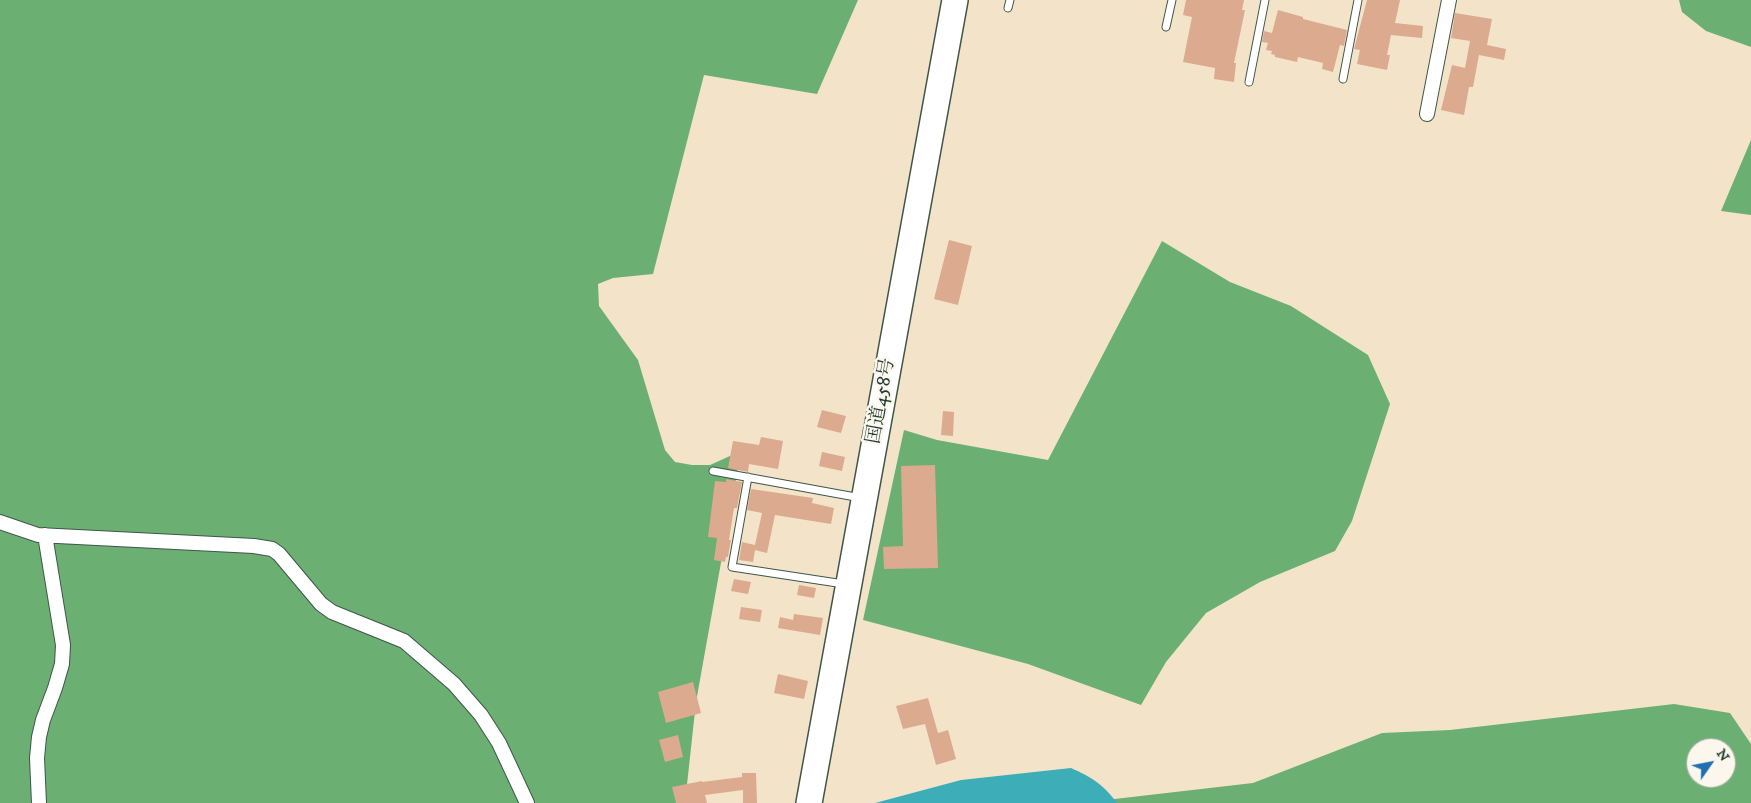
<!DOCTYPE html>
<meta charset="utf-8">
<style>
body{margin:0}
#map{position:relative;width:1751px;height:803px;overflow:hidden;background:#f3e4c9;font-family:"IM FELL DW Pica",serif}
canvas{display:block}
.north{position:absolute;left:1686px;top:738px;width:50px;height:50px;box-sizing:border-box;background:#fbf7ec;border:1px solid #a3ada2;border-radius:50%;rotate:57deg;font-size:14px;font-weight:700;line-height:20px;text-align:center;color:#1f3d34}
.north::after{content:'';display:block;margin:auto;width:18px;height:22px;background:#1f6fb2;clip-path:polygon(50% 0,100% 100%,50% 72%,0 100%)}
</style>
<div id="map">
<canvas width="1751" height="803"></canvas>
<div class="north">N</div>
</div>
<script>
const g = document.querySelector('canvas').getContext('2d');
g.lineJoin = 'round';
function paint(path, color) { g.fillStyle = color; g.fill(path, 'evenodd'); }
function trace(path, color, width, dash) { g.strokeStyle = color; g.lineWidth = width; g.lineCap = dash ? 'butt' : 'round'; g.setLineDash(dash || []); g.stroke(path); }
function drawText(font, color, halo, rows, align = 'center') {
  g.font = font + ' "IM FELL DW Pica","Noto Serif JP",serif'; g.lineWidth = 5; g.setLineDash([]); g.textBaseline = 'middle'; g.strokeStyle = halo; g.fillStyle = color; for (const [text, x, y, turn = 0] of rows) {
    g.save(); g.translate(x, y); g.rotate((+turn || 0) * Math.PI / 180); g.textAlign = isNaN(turn) ? turn : align; if (halo) g.strokeText(text, 0, 0); g.fillText(text, 0, 0); g.restore();
  }
}
paint(new Path2D(`
 M0,0h858l-41,94 -113,-19 -51,199 -40,4 -15,6 1,22 39,54 27,90 10,12 17,3h18l31,-14 -45,251 -11,101h-685z
 M1679,0h72v47l-45,-16 -24,-19z
 M1751,140v75l-30,-4z
 M1162,241l68,41 61,24 77,49 22,49 -38,117 -17,30 -75,31 -54,31 -40,49 -25,43 -113,-41 -165,-44 41,-190 33,10 111,20z
 M1674,704l56,9 21,31v59h-671l173,-20 129,-50 68,-3zM1696,748h30v30h-30z`), '#6baf73');
paint(new Path2D(`
 M1071,768c20,9 32,16 46,35h-242l86,-23z`), '#3dadb8');
paint(new Path2D(`
 M1186,0h58l-2,10h3l-11,53h2l-2,19 -20,-3 1,-11 -32,-6 9,-45 -9,-2z
 M1367,0h33l-5,23 28,3 -1,12 -31,-3 -4,20h3l-3,15 -30,-6 3,-14 -6,-1z
 M1278,10l25,7v2l44,11 -3,16 -4,-1 -7,27 -11,-3 1,-6 -25,-6 -1,5 -22,-5v-2l-4,-1 1,-3 -6,-1 2,-7 -6,-1 2,-11 8,2z
 M1455,13l37,6 -5,26 19,4 -2,11 -25,-5 -6,32h-4l-5,28 -23,-5 11,-45 13,3 5,-27 -19,-3z
 M949,240l23,6 -14,59 -24,-6z
 M822,410l24,6 -5,17 -24,-6z
 M943,411l11,1 -1,24 -12,-1z
 M761,437l22,4 -5,28 -29,-5 -1,8 -20,-4 5,-27 26,4z
 M822,452l23,5 -3,14 -23,-5z
 M935,465l3,103 -54,1 -1,-22 20,-1 -2,-80z
 M726,479l16,3 -5,26h-3l-5,32h2l-3,17h-2l-1,5 -11,-2 3,-22 -9,-1 7,-56 11,1z
 M751,489l62,9 -1,5 22,5 -3,16 -56,-9 -8,38 -12,-3 -2,12 -14,-2 3,-18 13,3 7,-32 -15,-3z
 M734,579l17,3 -3,12 -17,-3z
 M799,585l17,3 -2,10 -17,-3z
 M741,607l21,3 -2,12 -21,-3z
 M794,614l29,4 -3,17 -42,-7 2,-11 13,3z
 M778,674l30,7 -4,18 -30,-6z
 M693,682l8,31 -35,10 -8,-31z
 M928,698l10,35 10,-3 8,29 -20,6 -11,-41 -22,5 -7,-23z
 M678,735l5,22 -18,5 -6,-22z
 M742,773h14l1,30h-14v-13l-38,5 2,8h-31l-4,-16 30,-6v1l40,-5z`), '#dbaa8f');
const lane = new Path2D(`
 M1008,8l2,-8
 M1166,27l6,-27
 M1343,79l15,-79
 M1249,82l16,-82
 M713,471l148,27
 M748,477l-16,90 112,17`);
const street = new Path2D(`
 M1427,114l22,-114
 M0,522l38,13 216,11 18,3 7,5 42,50 11,8 72,29 50,43 27,31 18,28 28,60
 M39,803l-2,-45 2,-21 4,-17 12,-32 7,-24 1,-19 -18,-110`);
const highway = new Path2D(`
 M809,803l146,-803`);
trace(lane, '#3f564a', 9);
trace(street, '#3f564a', 16);
trace(highway, '#3f564a', 28);
trace(lane, '#fff', 7);
trace(street, '#fff', 14);
trace(highway, '#fff', 25);
drawText('19px', '#1f3d34', '#fbf7ec', [
 ["国道458号",882,401,-80]
]);
</script>
